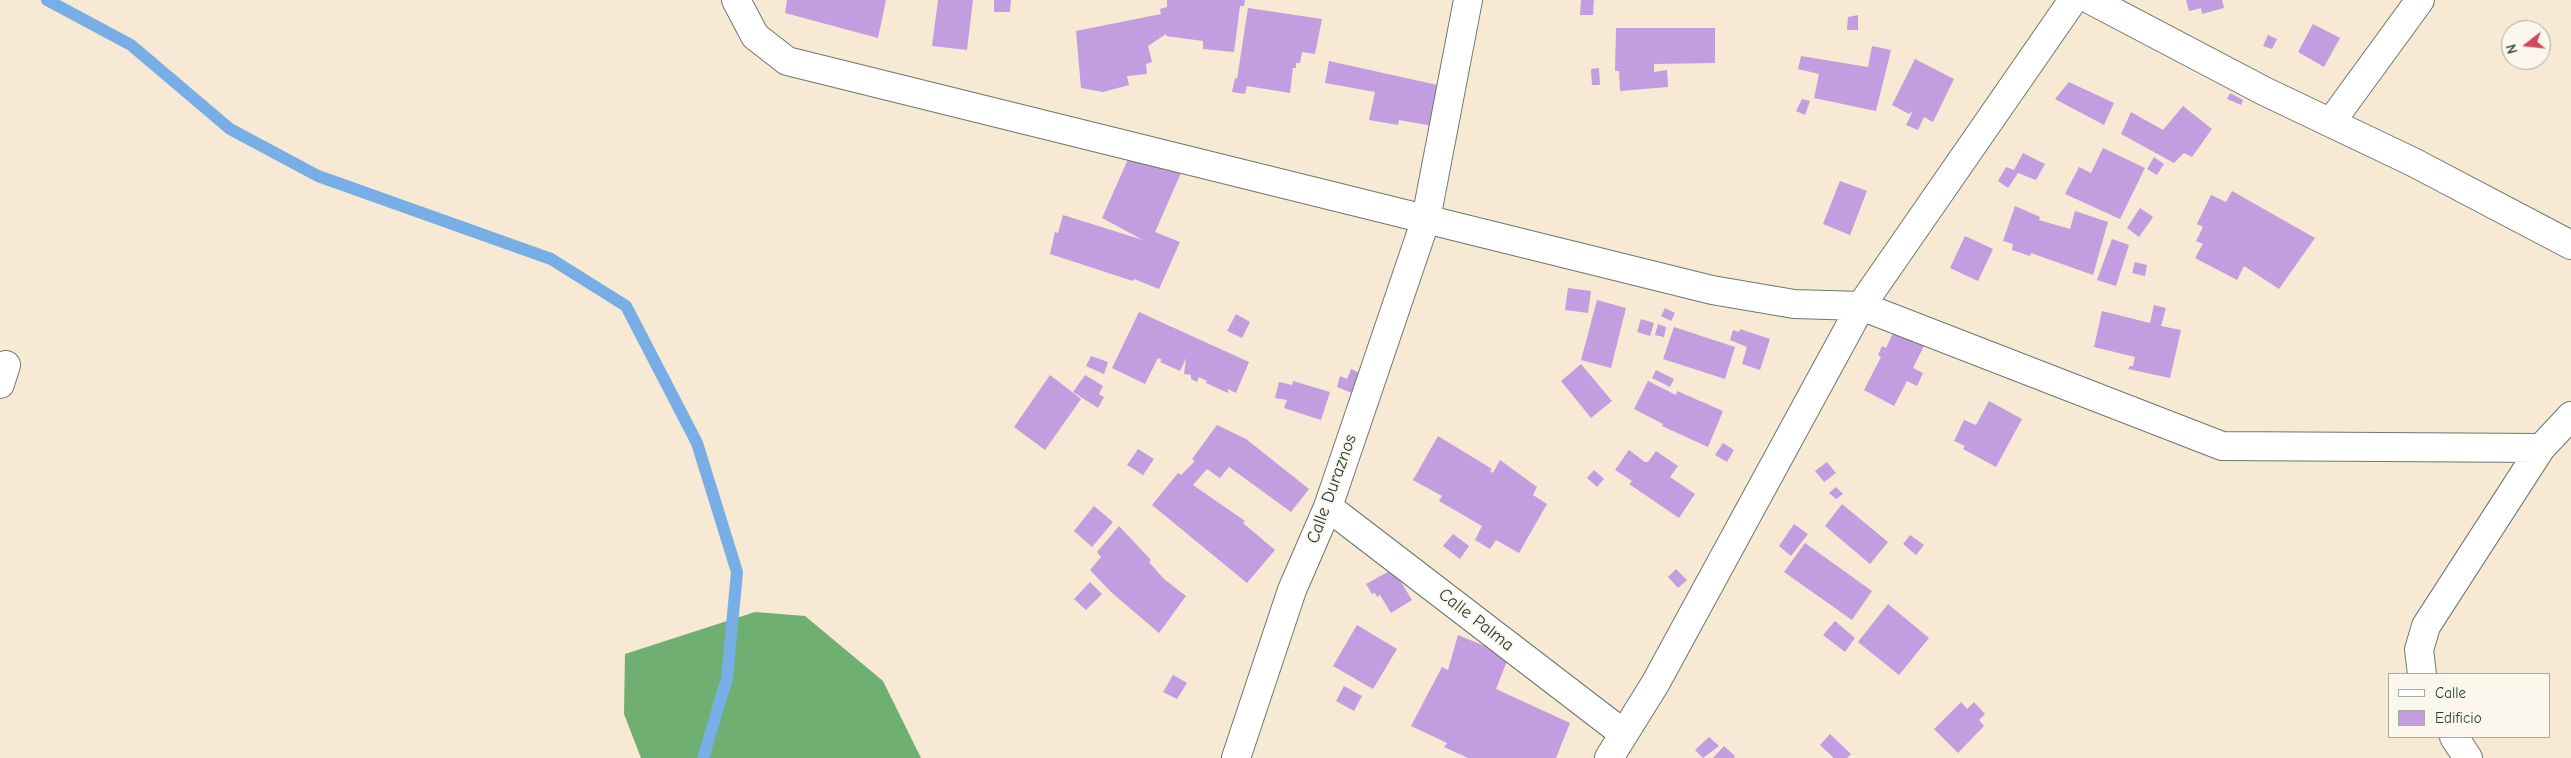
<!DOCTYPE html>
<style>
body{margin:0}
#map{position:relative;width:2571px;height:758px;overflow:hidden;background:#f7e9d4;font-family:"Comic Neue",sans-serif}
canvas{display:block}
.legend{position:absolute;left:2388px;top:673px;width:162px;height:65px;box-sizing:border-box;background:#fbf7ec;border:1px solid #a3ada2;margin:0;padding:6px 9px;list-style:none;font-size:15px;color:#1f3d34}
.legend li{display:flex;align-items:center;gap:10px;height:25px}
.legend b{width:25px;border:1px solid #a3ada2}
.north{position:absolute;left:2501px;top:20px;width:50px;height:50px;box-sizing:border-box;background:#fbf7ec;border:1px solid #a3ada2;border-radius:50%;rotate:254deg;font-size:14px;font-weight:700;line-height:20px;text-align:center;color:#1f3d34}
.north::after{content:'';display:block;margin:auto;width:18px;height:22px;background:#d1495b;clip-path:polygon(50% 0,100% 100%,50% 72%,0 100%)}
</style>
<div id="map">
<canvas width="2571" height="758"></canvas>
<ul class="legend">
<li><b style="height:6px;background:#fff"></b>Calle</li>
<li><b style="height:14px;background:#c29de0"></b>Edificio</li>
</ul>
<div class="north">N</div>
</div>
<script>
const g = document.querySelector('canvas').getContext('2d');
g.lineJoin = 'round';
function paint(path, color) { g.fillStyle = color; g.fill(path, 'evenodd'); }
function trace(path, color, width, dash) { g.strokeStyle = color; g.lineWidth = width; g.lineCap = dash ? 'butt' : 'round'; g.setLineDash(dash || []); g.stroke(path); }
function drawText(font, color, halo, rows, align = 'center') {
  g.font = font + ' "Comic Neue",sans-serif'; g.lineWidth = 4; g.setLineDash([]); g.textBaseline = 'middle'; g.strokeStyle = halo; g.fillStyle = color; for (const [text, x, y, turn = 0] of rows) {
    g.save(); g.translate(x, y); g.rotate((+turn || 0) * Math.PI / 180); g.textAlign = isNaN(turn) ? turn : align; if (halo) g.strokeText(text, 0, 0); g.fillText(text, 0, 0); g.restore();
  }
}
paint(new Path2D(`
 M755,612l50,4 78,65 38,77h-280l-17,-44 1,-60z`), '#6faf71');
trace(new Path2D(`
 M47,0l84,45 99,84 88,47 233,83 75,47 71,137 40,129 -10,106 -24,80`), '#77aee6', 12);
paint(new Path2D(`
 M787,0h99l-8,38 -93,-25z
 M938,0h35l-6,50 -35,-4z
 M994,0h17l-1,12h-16z
 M1167,0h78l-1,6h-4l-6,46 -31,-3v-8l-37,-5v-2l-18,12 4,16 -6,2 1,10 -20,2 2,9 -26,7 -22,-4 -5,-57 85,-17 -1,-5 7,-2z
 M1581,0h13l-1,15h-13z
 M2186,0h36l2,8 -22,6 -1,-6 -12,3z
 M1248,8l74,11 -7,35 -13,-2 -2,11h-4v5h-3l-3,25 -43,-7 -2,8 -13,-2 3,-14 2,1z
 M1858,15v15h-11l1,-13z
 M2313,24l27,14 -16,29 -26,-15z
 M1616,28h99v35l-61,1v8l13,-2 1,17 -48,4 -1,-20h-4z
 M2268,35l9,4 -5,10 -9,-3z
 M1872,46l19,4 -15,61 -62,-13 5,-24 -21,-5 3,-13 67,11z
 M1915,59l39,20 -21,43 -9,-5 -6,13 -12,-5 7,-14 -4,3 -17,-9z
 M1329,61l113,25 -9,40 -34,-6 -1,5 -29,-5 6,-28 -50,-9z
 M1599,68l1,17h-8l-1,-16z
 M2069,82l45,21 -10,22 -49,-26z
 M2230,93l13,7 -2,5 -14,-6z
 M1802,99l8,2 -5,14 -9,-4z
 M2183,106l29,23 -20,28 -8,-4 -10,10 -53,-29 10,-22 32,18z
 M2103,148l42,20 -25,51 -55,-25 14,-27 12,6z
 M2023,153l22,11 -9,16 -18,-7 -10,15 -10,-7 8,-14 8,3z
 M1129,157l52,16 -26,59 25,10 -21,47 -25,-10 -1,2 -83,-27 5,-22 3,1 5,-18 80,25 -41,-22z
 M2154,157l10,7 -7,11 -10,-6z
 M1840,181l27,10 -17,44 -27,-11z
 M2232,191l83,47 -36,51 -35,-23 -7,14 -42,-22 8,-14 -7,-3 7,-14 -6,-3 14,-29 15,7z
 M2015,206l25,11 -1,3 31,9 5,-18 33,11 -15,53 -62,-22 -1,3 -18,-6 1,-6 -10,-3z
 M2140,208l13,9 -14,20 -12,-9z
 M1965,236l28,13 -15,32 -28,-13z
 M2112,239l17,6 -13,41 -19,-6z
 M2135,262l12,3 -2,11 -13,-3z
 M1568,288l23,3 -3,22 -23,-3z
 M1597,300l29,8 -15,60 -30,-8z
 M2154,305l12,3 -5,18 20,4 -11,48 -42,-9 2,-3h3l2,-9 -41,-10 8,-36 48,12z
 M1665,308l10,5 -4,8 -10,-5z
 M1139,312l110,50 -13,31 -8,-4v4l-22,-10 1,-2 -8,-4 -2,5 -6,-3v-4l-7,-1 2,-16 -6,13 -20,-9 2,-2 -4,-2 -13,26 -33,-16z
 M1236,314l14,8 -8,16 -15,-7z
 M1641,319l13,4 -4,13 -13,-4z
 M1658,324l8,3 -2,10 -9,-2z
 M1674,327l61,20 -10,32 -62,-20z
 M1740,329l30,10 -10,31 -18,-6 5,-17 -17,-7 3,-10 6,2z
 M1893,333l31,13 -11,22 10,5 -6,13 -10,-5 -13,25 -30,-16 17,-33 -3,-2 4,-9 4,2z
 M1091,356l17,6 -4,12 -18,-8z
 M1581,364l31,37 -21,17 -30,-37z
 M1351,369l9,4 -8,20 -15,-6 3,-11 7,3z
 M1656,370l18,9 -4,8 -18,-9z
 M1050,375l31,24 -36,51 -31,-23z
 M1085,375l18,11 -4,8 5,3 -6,11 -25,-16z
 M1293,381l37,11 -9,28 -37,-12 3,-8 -12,-2 4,-16 13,3z
 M1648,381l28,14 1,-4 46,20 -15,36 -46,-21 1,-2 -29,-15z
 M1989,401l33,18 -26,48 -33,-18 2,-3 -11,-5 10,-21 12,5z
 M1217,425l29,14 63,50 -18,23 -62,-45 -9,11 -13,-9 -14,16 52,36 -2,2 32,27 -28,33 -95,-78 26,-32 3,2 14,-14 -3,-2z
 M1438,436l54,33 -2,2 3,2 7,-13 37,27 -4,8 14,9 -28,49 -23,-13 -6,9 -15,-9 7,-14 -43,-25 3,-5 -29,-16z
 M1723,443l11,7 -7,12 -12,-7z
 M1138,449l16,10 -11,16 -16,-10z
 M1629,450l16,12h3l8,-11 22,15 -8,11 25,17 -16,24 -50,-34 3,-3 -17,-11z
 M1827,462l9,11 -12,9 -9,-11z
 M1594,470l10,9 -7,8 -10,-9z
 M1836,487l7,7 -7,5 -7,-6z
 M1842,504l46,38 -18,22 -45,-38z
 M1094,506l19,16 -21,25 -18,-16z
 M1794,524l14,10 -17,22 -12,-10z
 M1119,526l32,34 -2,2 15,17 22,17 -27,37 -47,-40 -22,-23 11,-13 -4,-5z
 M1453,534l16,12 -9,13 -17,-13z
 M1910,535l14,10 -8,10 -13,-11z
 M1805,543l67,48 -20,29 -68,-48z
 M1393,569l19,31 -21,13 -11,-18 -3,2 -2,-4 -3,1 -6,-10z
 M1676,569l11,11 -9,8 -10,-11z
 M1090,582l12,12 -16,16 -12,-11z
 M1888,604l41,34 -30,37 -41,-33z
 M1835,621l20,17 -10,14 -22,-17z
 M1357,625l40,24 -24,40 -40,-23z
 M1458,635l51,21 -13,33 74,34 -14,35h-88l-24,-11 3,-4 -36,-17 31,-59 6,3z
 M1173,675l14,8 -10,16 -14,-7z
 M1344,686l18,10 -8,15 -18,-10z
 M1961,702l6,7 7,-7 11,12 -6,6 5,6 -26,27 -24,-24z
 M1830,734l21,20 -4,4h-13l-14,-13z
 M1709,737l10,9 -16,12 -8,-8z
 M1724,746l11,10 -1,2h-21z`), '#c29de0');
const minor = new Path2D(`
 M736,0l19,36 32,25 925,229 82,14 67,2 361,140 319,2
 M2091,0l173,91 149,71 158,83
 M2331,122l89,-122
 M0,384l6,-19
 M1328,507l296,227
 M2422,674l-3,-24 7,-24 115,-178 30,-32
 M2454,737l14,21
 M1236,758l56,-168 36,-83 98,-288 42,-219
 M1609,758l46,-74 206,-378 212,-306`);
trace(minor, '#6b796c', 30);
trace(minor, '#fff', 28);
drawText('18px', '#1f3d34', '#fbf7ec', [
 ["Calle Duraznos",1332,489,-70],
 ["Calle Palma",1476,620,38]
]);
</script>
